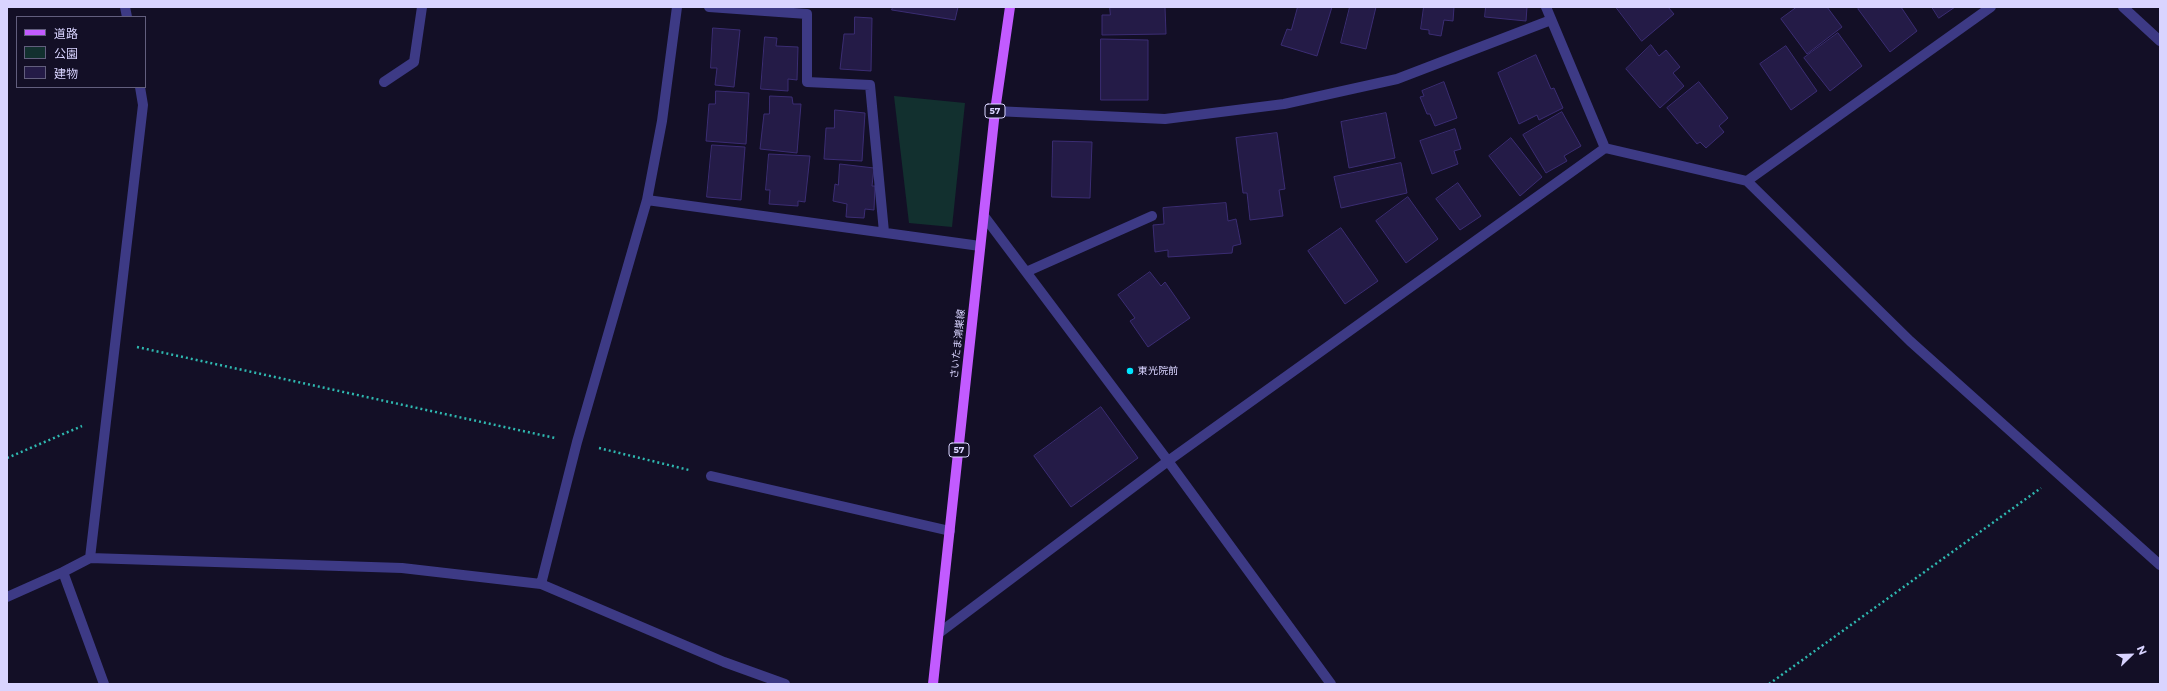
<!DOCTYPE html>
<meta charset="utf-8">
<style>
body{margin:0}
#map{position:relative;width:2167px;height:691px;overflow:hidden;background:#130f26;font-family:Montserrat,"Noto Sans JP",sans-serif}
canvas{display:block}
.frame{position:absolute;inset:0;border:8px solid #d9d4ff;pointer-events:none}
.legend{position:absolute;left:16px;top:16px;width:130px;height:72px;box-sizing:border-box;background:#130f26;border:1px solid #625e7d;margin:0;padding:5px 7px;list-style:none;font-size:12px;color:#d9d4ff}
.legend li{display:flex;align-items:center;gap:8px;height:20px}
.legend b{width:20px;border:1px solid #625e7d}
.north{position:absolute;left:2111px;top:635px;width:40px;height:40px;-webkit-text-stroke:3px #130f26;paint-order:stroke;rotate:67deg;font-size:11px;font-weight:700;line-height:16px;text-align:center;color:#d9d4ff}
.north::after{content:'';display:block;margin:auto;width:14px;height:18px;background:#d9d4ff;clip-path:polygon(50% 0,100% 100%,50% 72%,0 100%)}
</style>
<div id="map">
<canvas width="2167" height="691"></canvas>
<div class="frame"></div>
<ul class="legend">
<li><b style="height:5px;background:#c25bff"></b>道路</li>
<li><b style="height:11px;background:#12302f"></b>公園</li>
<li><b style="height:11px;background:#241b47"></b>建物</li>
</ul>
<div class="north">N</div>
</div>
<script>
const g = document.querySelector('canvas').getContext('2d');
g.lineJoin = 'round';
function paint(path, color) { g.fillStyle = color; g.fill(path, 'evenodd'); }
function trace(path, color, width, dash) { g.strokeStyle = color; g.lineWidth = width; g.lineCap = dash ? 'butt' : 'round'; g.setLineDash(dash || []); g.stroke(path); }
function drawText(font, color, halo, rows, align = 'center') {
  g.font = font + ' Montserrat,"Noto Sans JP",sans-serif'; g.lineWidth = 4; g.setLineDash([]); g.textBaseline = 'middle'; g.strokeStyle = halo; g.fillStyle = color; for (const [text, x, y, turn = 0] of rows) {
    g.save(); g.translate(x, y); g.rotate((+turn || 0) * Math.PI / 180); g.textAlign = isNaN(turn) ? turn : align; if (halo) g.strokeText(text, 0, 0); g.fillText(text, 0, 0); g.restore();
  }
}
paint(new Path2D(`
 M894,96l71,7 -13,124 -43,-4z`), '#12302f');
const building = new Path2D(`
 M893,7h65l-3,13 -63,-10z
 M1110,7h55l1,27 -64,1v-20h8z
 M1298,7h34l-15,49 -36,-11 6,-16 4,1z
 M1350,7h26l-10,42 -25,-6z
 M1424,7h30l-1,14 -9,-1 -3,16 -12,-2v-4l-8,-1z
 M1486,7h41l-1,14 -41,-4z
 M1616,7h52l6,7 -32,27z
 M1797,7h30l15,20 -35,27 -26,-35z
 M1860,7h41l16,24 -27,21 -32,-43z
 M1932,7h23l-16,11z
 M855,17l17,1 -1,53 -31,-2 4,-35h10z
 M713,28l27,2 -6,57 -19,-2 2,-17h-6z
 M1838,33l24,33 -32,25 -26,-33z
 M765,37l12,1 -1,8 22,1 -1,33 -9,-1v12l-27,-2z
 M1101,39l47,1v60h-47z
 M1651,45l8,11 7,-6 14,17 -7,6 11,13 -24,22 -34,-39z
 M1786,46l31,45 -26,19 -31,-46z
 M1536,55l15,34 3,-1 9,20 -24,12 -2,-5 -18,9 -21,-51z
 M1444,82l13,36 -22,8 -5,-12h-3l-7,-17 4,-1 -2,-5z
 M1699,82l29,36 -9,8 5,6 -18,16 -6,-6 -3,2 -30,-36z
 M716,91l33,2 -3,51 -40,-3 3,-37h6z
 M770,96l22,1 1,7h8l-4,49 -37,-4 4,-35h5z
 M835,110l30,3 -3,48 -38,-2 2,-31h8z
 M1562,112l19,34 -17,10 3,5 -21,12 -23,-38z
 M1386,113l9,45 -46,10 -8,-46z
 M1455,129l6,20 -7,2 4,13 -26,10 -12,-33z
 M1277,133l8,56 -6,1 4,26 -33,4 -3,-27h-4l-7,-55z
 M1511,138l31,39 -22,19 -31,-40z
 M1053,141l39,1 -2,56 -38,-1z
 M712,145l33,2 -4,53 -34,-3z
 M769,154l41,2 -5,46 -7,-1v5l-29,-2 1,-14h-4z
 M1401,163l6,30 -66,15 -7,-31z
 M840,164l34,4 -2,18h3l-1,24 -9,-1 -1,9 -18,-1 1,-13 -14,-3 2,-17 3,1z
 M1458,183l23,33 -21,14 -24,-31z
 M1408,197l30,42 -32,24 -30,-42z
 M1226,203l2,18 8,-2 5,25 -8,2 -1,7 -64,4v-7l-13,2 -2,-27 11,-1 -1,-16z
 M1341,228l37,53 -33,23 -37,-53z
 M1150,272l11,14 4,-4 25,36 -42,29 -18,-26 5,-3 -17,-23z
 M1101,407l37,51 -67,49 -37,-51z`);
paint(building, '#241b47');
trace(building, '#3b2d73', 1);
trace(new Path2D(`
 M137,347l418,91
 M599,448l90,22
 M7,458l75,-32
 M1769,684l272,-196`), '#2fb8b0', 2.5, [2, 3]);
trace(new Path2D(`
 M125,7l2,10
 M709,7l98,7v68l63,3 14,147
 M1546,7l59,141
 M2123,7l37,34
 M384,82l30,-20 8,-55
 M995,111l170,8 119,-15 113,-25 154,-59
 M1747,181l163,160 250,224
 M647,200l333,46
 M984,216l184,245 163,223
 M1026,272l126,-56
 M711,476l239,55
 M90,558l53,-453 -3,-18
 M63,572l41,112
 M541,584l36,-142 70,-242 15,-79 15,-114
 M7,597l56,-25 27,-14 312,10 139,16 183,78 61,22
 M939,633l229,-172 437,-313 142,33 244,-174`), '#3d3a85', 10);
trace(new Path2D(`
 M933,684l62,-573 15,-104`), '#c25bff', 10);
for (const [x, y, r, color] of [
 [1130,371,4,"#00e5ff"]
]) { const dot = new Path2D(); dot.arc(x, y, r, 0, 2 * Math.PI); g.fillStyle = color; g.fill(dot); trace(dot, '#130f26', 1.5); }
for (const [x, y, w] of [
 [995,111,20],
 [959,450,20]
]) { const box = new Path2D(); box.roundRect(x - w / 2, y - 7, w, 14, 3); g.fillStyle = '#130f26'; g.fill(box); trace(box, '#d9d4ff', 1); }
drawText('bold 9px', '#d9d4ff', null, [
 ["57",995,111],
 ["57",959,450]
]);
drawText('10px', '#d9d4ff', '#130f26', [
 ["さいたま鴻巣線",958,344,-84]
]);
drawText('10px', '#d9d4ff', '#130f26', [
 ["東光院前",1138,371]
], 'left');
</script>
